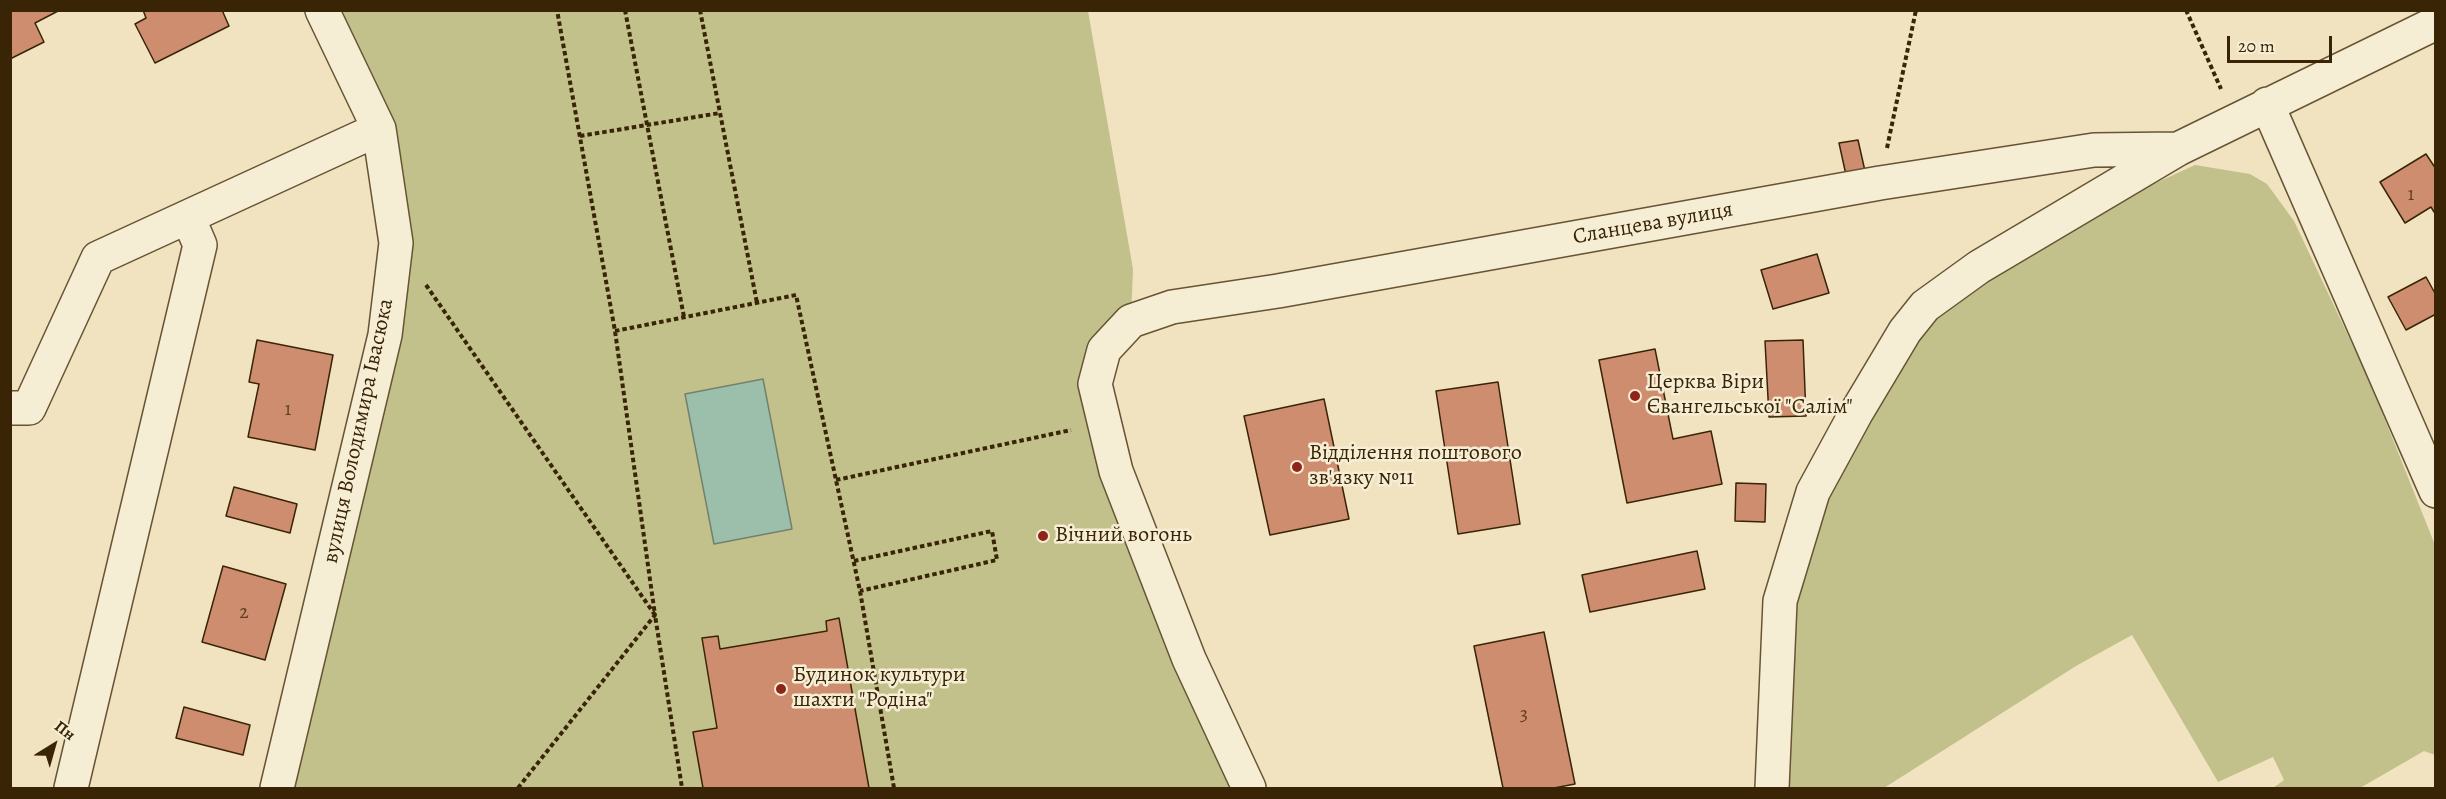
<!DOCTYPE html>
<meta charset="utf-8">
<style>
body{margin:0}
#map{position:relative;width:2446px;height:799px;overflow:hidden;background:#f1e3bf;font-family:Alegreya,serif}
canvas{display:block}
.frame{position:absolute;inset:0;border:12px solid #392506;pointer-events:none}
.north{position:absolute;left:24px;top:715px;width:60px;height:60px;-webkit-text-stroke:4px #f6edd5;paint-order:stroke;rotate:37deg;font-size:16px;font-weight:700;line-height:24px;text-align:center;color:#392506}
.north::after{content:'';display:block;margin:auto;width:21px;height:27px;background:#392506;clip-path:polygon(50% 0,100% 100%,50% 72%,0 100%)}
.scale{position:absolute;left:2227px;top:36px;width:105px;height:27px;box-sizing:border-box;border:3px solid #392506;border-top:0;padding-left:8px;font-size:18px;line-height:21px;white-space:nowrap;color:#392506;-webkit-text-stroke:4px #f6edd5;paint-order:stroke}
</style>
<div id="map">
<canvas width="2446" height="799"></canvas>
<div class="frame"></div>
<div class="north">Пн</div>
<div class="scale">20 m</div>
</div>
<script>
const g = document.querySelector('canvas').getContext('2d');
g.lineJoin = 'round';
function paint(path, color) { g.fillStyle = color; g.fill(path, 'evenodd'); }
function trace(path, color, width, dash) { g.strokeStyle = color; g.lineWidth = width; g.lineCap = dash ? 'butt' : 'round'; g.setLineDash(dash || []); g.stroke(path); }
function drawText(font, color, halo, rows, align = 'center') {
  g.font = font + ' Alegreya,serif'; g.lineWidth = 5; g.setLineDash([]); g.textBaseline = 'middle'; g.strokeStyle = halo; g.fillStyle = color; for (const [text, x, y, turn = 0] of rows) {
    g.save(); g.translate(x, y); g.rotate((+turn || 0) * Math.PI / 180); g.textAlign = isNaN(turn) ? turn : align; if (halo) g.strokeText(text, 0, 0); g.fillText(text, 0, 0); g.restore();
  }
}
paint(new Path2D(`
 M322,11h766l45,258 -2,52 -36,63 154,404h-972l119,-545z
 M2195,165l55,9 17,10 27,37 76,161 65,163v210l-11,-4 -64,37h-87l11,-8 -11,-23 -55,25 -86,-147 -56,31 -192,122h-96l9,-184 30,-108 86,-158 27,-30 155,-97z`), '#c2c18c');
const water = new Path2D(`
 M763,379l29,150 -78,15 -29,-150z`);
paint(water, '#9cbfac');
trace(water, '#74816a', 1.5);
const building = new Path2D(`
 M10,10h50l-25,13 9,19 -34,17z
 M143,10h79l7,16 -74,37 -20,-39 11,-6z
 M1858,140l7,31 -19,4 -7,-32z
 M2426,154l10,15v46l-5,-8 -26,16 -25,-41z
 M1817,254l12,39 -56,16 -12,-39z
 M2426,277l10,18v19l-30,16 -18,-33z
 M257,340l76,15 -18,95 -67,-13 11,-53 -10,-2z
 M1803,340l3,76 -37,1 -4,-76z
 M1655,349l18,90 38,-8 11,53 -95,19 -28,-143z
 M1498,382l22,142 -62,10 -22,-143z
 M1324,399l25,120 -79,16 -26,-119z
 M1736,483l30,1 -1,38 -30,-1z
 M234,487l63,17 -7,29 -64,-17z
 M1697,551l8,38 -115,23 -8,-37z
 M223,566l63,18 -21,76 -63,-18z
 M839,618l30,170h-166l-10,-56 24,-4 -15,-90 16,-2 2,13 107,-18 -1,-10z
 M1544,632l31,152 -21,4h-51l-29,-142z
 M184,707l66,18 -7,30 -67,-17z`);
paint(building, '#cf8d70');
trace(building, '#392506', 1.5);
const minor = new Path2D(`
 M2267,104l169,387
 M10,408h19l69,-150 281,-129
 M71,788l129,-543 -12,-28
 M277,788l108,-453 11,-92 -17,-114 -57,-119
 M1249,788l-60,-129 -73,-188 -21,-87 9,-34 27,-29 41,-14 106,-16 602,-108 214,-33 84,-1
 M1772,788l8,-187 33,-109 43,-79 49,-82 20,-25 54,-39 199,-118 258,-126`);
trace(minor, '#675434', 36);
trace(new Path2D(`
 M625,10l59,307
 M700,10l57,293
 M2186,10l35,79
 M580,136l140,-23
 M1887,148l29,-138
 M426,285l229,330 27,173
 M615,331l181,-36 64,296 34,197
 M836,480l235,-50
 M854,561l138,-30 5,29 -137,31
 M518,788l137,-173 -40,-284 -58,-321`), '#392506', 4, [4.5, 3]);
trace(minor, '#f6edd5', 33);
for (const [x, y, r, color] of [
 [1635,396,6,"#8f2418"],
 [1297,467,6,"#8f2418"],
 [1043,536,6,"#8f2418"],
 [781,689,6,"#8f2418"]
]) { const dot = new Path2D(); dot.arc(x, y, r, 0, 2 * Math.PI); g.fillStyle = color; g.fill(dot); trace(dot, '#f6edd5', 2); }
drawText('20px', '#5e3f20', null, [
 ["1",2411,195],
 ["1",288,410],
 ["2",244,613],
 ["3",1524,715]
]);
drawText('22px', '#392506', '#f6edd5', [
 ["Сланцева вулиця",1653,224,-10],
 ["вулиця Володимира Івасюка",359,431,-78]
]);
drawText('22px', '#392506', '#f6edd5', [
 ["Церква Віри",1647,383],
 ["Євангельської \"Салім\"",1647,408],
 ["Відділення поштового",1309,454],
 ["зв'язку №11",1309,479],
 ["Вічний вогонь",1055,536],
 ["Будинок культури",793,676],
 ["шахти \"Родіна\"",793,701]
], 'left');
</script>
